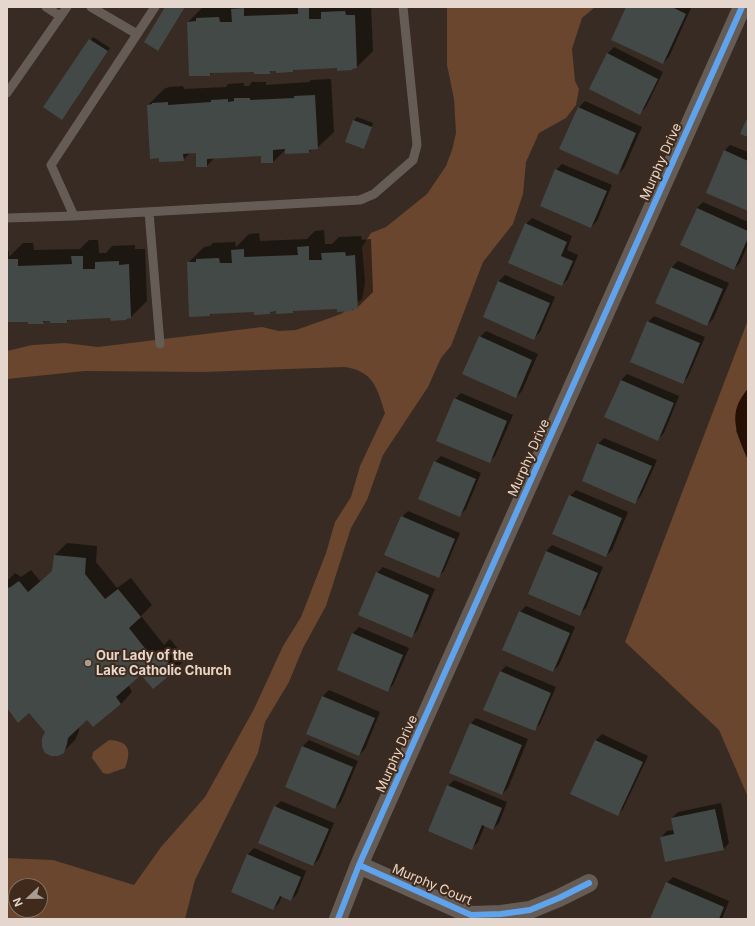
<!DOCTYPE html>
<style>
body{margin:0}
#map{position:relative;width:755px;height:926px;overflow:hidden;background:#372b23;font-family:Inter,sans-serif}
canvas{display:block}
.frame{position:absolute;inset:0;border:8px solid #e5d7cd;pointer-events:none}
.north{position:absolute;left:8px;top:878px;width:40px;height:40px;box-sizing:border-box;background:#3f2a1b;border:1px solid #816f62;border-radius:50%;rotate:248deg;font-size:11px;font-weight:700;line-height:16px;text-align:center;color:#e5d7cd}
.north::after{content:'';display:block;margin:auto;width:14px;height:18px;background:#a89b92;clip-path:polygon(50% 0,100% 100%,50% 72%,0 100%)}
</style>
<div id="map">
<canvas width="755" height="926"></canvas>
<div class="frame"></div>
<div class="north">N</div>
</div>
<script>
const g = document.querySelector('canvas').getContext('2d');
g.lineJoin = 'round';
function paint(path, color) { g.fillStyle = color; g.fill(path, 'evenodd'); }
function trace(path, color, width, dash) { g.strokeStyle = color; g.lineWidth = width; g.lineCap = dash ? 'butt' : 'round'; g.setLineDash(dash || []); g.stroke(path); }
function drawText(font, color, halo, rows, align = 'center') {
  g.font = font + ' Inter,sans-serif'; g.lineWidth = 4; g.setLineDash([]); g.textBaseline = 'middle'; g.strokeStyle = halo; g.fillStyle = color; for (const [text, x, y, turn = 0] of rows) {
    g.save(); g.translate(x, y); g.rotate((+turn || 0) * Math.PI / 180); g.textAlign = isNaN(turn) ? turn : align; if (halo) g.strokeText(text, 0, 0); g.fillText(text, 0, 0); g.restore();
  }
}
paint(new Path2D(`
 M447,7h148l-13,11 -10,31 3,32 4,8 -3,16 -10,13 -27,15 -13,29 -3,32 -10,30 -30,38 -32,84 -10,12 -13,29 -45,68 -16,45 -16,28 -25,78 -23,42 -14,34 -24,40 -7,31 -63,127 -10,39h-178v-61l46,2 81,25 27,-38 44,-50 49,-88 29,-63 18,-29 25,-64 9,-31 16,-25 9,-31 25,-53c-5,-15 -9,-34 -24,-41 -5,-3 -11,-4 -16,-5l-142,5 -118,-1 -78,8v-28l25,-6 33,-2 33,4 164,-20 17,4 17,-1 45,-16 21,-15 3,-16 -3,-36 9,-14 15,-6 41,-33 19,-28 6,-16 4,-17 -2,-34 -7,-34zM16,886h24v24h-24z
 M748,320v69l-3,3 -9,39 12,29v337l-29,-67 -94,-88z
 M109,740c20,1 23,10 16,28l-17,6 -5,-1 -11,-15 1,-6z`), '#69462d');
paint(new Path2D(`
 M748,389v71c-11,-26 -22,-47 0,-71z`), '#260f03');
paint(new Path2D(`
 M203,7h168l2,44 -16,16 -5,2 -15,-2 -42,2 -2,2 -16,-1h-5l-3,3 -14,-3 -43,2 -2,3 -22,-53z
 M627,7l64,1 -22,49 -6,6z
 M93,37l17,11 -46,68 -20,-9z
 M614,47l49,25 -17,35 -6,6 -50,-25 18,-35z
 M331,79l3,53 -17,16 -5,1 -3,3 -23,-3 -13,13 -11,-8 -47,3 -8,9 -10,-14 -7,1 -7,7 -35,-55 16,-16 5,-2 14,-1 1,3 42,-2 2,-3 16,-1v3h5l3,-4h14v3l43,-3 2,-2z
 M585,101l57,26 -18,41 -6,6 -57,-26 18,-41z
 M357,117l16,6 -9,23h2l-2,2 -18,-7 8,-21z
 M730,145l18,7v58l-24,-59z
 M562,164l50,21 -15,36 -6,6 -35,-57z
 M703,202l45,20v22l-8,19 -6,6 -37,-61z
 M532,218l40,18 -5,14 11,5 -10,24 -6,6 -36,-61z
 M324,230l1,14h7l7,-7 22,-1 1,4 9,-1 2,53 -16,16 -5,2 -14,-2 -43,2 -2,2 -21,-1 -3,2 -14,-2 -43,2 -2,3 -22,-53 16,-16 6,-1 3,-3 22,-1 1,5 13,-13 10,-1 1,8 47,-2 8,-8z
 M89,240h9l1,13h7l6,-7 23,-1v4h10l2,52 -16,16 -62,2 -2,3 -16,-2h-5l-3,3 -14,-2h-22v-70h2v6l14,-14h10l1,7 46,-1z
 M678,261l51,22 -16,36 -6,6 -51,-22 16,-36z
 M505,275l50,22 -15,35 -6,6 -50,-21 15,-36z
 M654,316l51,21 -17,40 -6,6 -34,-61z
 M486,331l52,23 -16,37 -6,6 -36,-60z
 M627,374l52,22 -15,37 -6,6 -37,-59z
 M461,393l52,22 -18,41 -6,6 -34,-63z
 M604,438l53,22 -16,36 -6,6 -37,-58z
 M441,456l40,17 -15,36 -6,6 -25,-53z
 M576,490l52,22 -16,38 -6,6 -36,-60z
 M408,511l52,22 -16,38 -6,6 -36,-60z
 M67,543l30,3 -1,16 21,26 14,-10 21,27 -11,11 23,29 6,-6 16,20 -12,11 -32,4 -14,11 4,7 -11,12 -34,15 -8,7v5l-4,9 -12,12 -33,-40 -23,-5v-126l8,-8 6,4 10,-7 9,11 14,-11 1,-15z
 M552,545l51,22 -17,41 -6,6 -34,-63z
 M383,567l52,22 -18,42 -6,6 -34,-64z
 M526,606l49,21 -16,38 -6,6 -33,-59z
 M359,627l50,21 -16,37 -6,6 -49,-21 15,-37z
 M506,666l50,21 -16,37 -6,6 -34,-58z
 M329,690l51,22 -15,37 -6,6 -52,-22 16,-37z
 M476,718l52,21 -20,49 -6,6 -32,-70z
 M602,734l46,22 -25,53 -6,6 -45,-21 24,-54z
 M309,740l49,21 -17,41 -6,6 -49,-21 17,-41z
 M454,780l53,22 -8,21 -6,6 -8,-4 -7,17 -6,6 -24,-62z
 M281,801l53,22 -15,36 -6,6 -38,-58z
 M721,803l8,40 -6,7 -62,-13 6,-6 7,-1 -2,-12 6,-6z
 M254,848l52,23 -9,23 -6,6 -9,-4 -3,7 -6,6 -41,-18 16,-37z
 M673,877l56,24 -7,18h-71l16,-36z`), '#0007');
paint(new Path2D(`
 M165,7h20l-27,44 -14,-9z
 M298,7h11v12h12v-7l24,-1 1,4h9l2,53 -5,1 1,1 -16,1v-3l-44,2v2l-17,1v-2h-6v3h-16v-2l-44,1v3h-21l-2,-54 9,-1v-3l23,-1 1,5h12l-1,-13 13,-1v8l54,-2z
 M626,7h46l14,7 -23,50 -52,-24z
 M89,39l19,12 -46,69 -19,-13z
 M607,53l51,26 -18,36 -51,-26z
 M315,95l3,54 -9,1v3l-24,1v-5l-12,1v13h-12v-7l-54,3v8h-11v-14l-13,1 1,7 -25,1v-4l-9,1 -3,-54 5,-1v-1l16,-1v3l43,-3v-2l17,-1v3l6,-1v-3h16v2l44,-2v-2z
 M578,107l58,26 -18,42 -59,-26z
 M748,116v21l-8,-3z
 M353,120l19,7 -8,22 -19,-7z
 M724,150l24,11v50l-42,-18z
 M555,169l52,22 -16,37 -51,-22z
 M697,208l51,23v7l-14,32 -54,-25z
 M525,223l42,19 -6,14 12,5 -11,25 -54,-23z
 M309,246v14h13l-1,-7 24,-1 1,4 9,-1 3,54h-6v2l-15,1v-3l-44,2v2l-17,1v-3l-6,1v2l-16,1v-3l-44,2v2l-21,1 -2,-55h9v-3l23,-1 1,5h12l-1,-13 13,-1v8l54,-2 -1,-8z
 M71,256h12v13h12v-7l24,-1v4l10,-1 2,54 -5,1v1l-15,1 -1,-3 -43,2v3h-17v-2h-7l1,3h-16v-2h-21v-63h11v7l54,-2z
 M671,267l52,22 -16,37 -52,-23z
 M498,281l52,22 -16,37 -51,-23z
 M647,321l53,22 -17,41 -53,-22z
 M479,336l53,24 -16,38 -54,-24z
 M621,380l53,23 -16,38 -54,-24z
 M454,398l53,23 -17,42 -54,-22z
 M597,443l55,23 -17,38 -53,-23z
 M434,461l42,18 -16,38 -42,-18z
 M569,495l53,23 -16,39 -54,-23z
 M401,516l54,23 -16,39 -55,-23z
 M546,551l52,22 -18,43 -52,-22z
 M54,555l32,3 -1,16 20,25 13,-10 23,28 -12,11 22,28 7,-6 17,21 -22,18 -12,-14 -25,22 5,7 -28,23 -6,-7 -19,18 -1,6 -3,9 -6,3h-7l-6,-3 -3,-6v-9l3,-6 -16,-19 -11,10 -11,-15v-122l2,2 10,-7 9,11 24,-21z
 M376,572l53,23 -17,43 -54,-23z
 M519,611l51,22 -17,39 -51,-22z
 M352,633l51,22 -15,37 -51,-22z
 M500,671l51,22 -16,38 -52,-21z
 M322,696l53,22 -16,38 -53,-22z
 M470,723l52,22 -20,50 -53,-22z
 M595,740l48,22 -25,54 -48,-22z
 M302,746l51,21 -18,42 -50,-22z
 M447,785l55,23 -9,22 -11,-5 -10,25 -44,-19z
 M274,806l55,23 -16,37 -55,-23z
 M715,809l9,41 -59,12 -5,-25 14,-3 -3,-16z
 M247,854l54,23 -10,24 -11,-5 -7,14 -42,-18z
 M666,882l58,25 -5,12h-69z`), '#434947');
trace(new Path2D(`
 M46,7l14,9
 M91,7l46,27
 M155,7l-104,158 23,51 286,-16 14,-6 39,-34 4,-15 -14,-138
 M7,93l60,-86
 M149,212l11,132
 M7,218l67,-2`), '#665c56', 9);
trace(new Path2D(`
 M359,865l112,50 30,-1 29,-4 29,-12 30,-15
 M338,919l21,-54 383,-858`), '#665c56', 18);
trace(new Path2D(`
 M359,865l112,50 30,-1 29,-4 29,-12 30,-15
 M338,919l21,-54 383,-858`), '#60a3ed', 6);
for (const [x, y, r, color] of [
 [88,663,4,"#a89b92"]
]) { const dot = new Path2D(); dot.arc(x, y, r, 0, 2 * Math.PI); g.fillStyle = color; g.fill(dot); trace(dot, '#3f2a1b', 1.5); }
drawText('13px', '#e5d7cd', '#3f2a1b', [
 ["Murphy Drive",661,162,-66],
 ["Murphy Drive",529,458,-66],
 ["Murphy Drive",397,754,-66],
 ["Murphy Court",432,885,23]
]);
drawText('bold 13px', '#e5d7cd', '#3f2a1b', [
 ["Our Lady of the",96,656],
 ["Lake Catholic Church",96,671]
], 'left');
</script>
